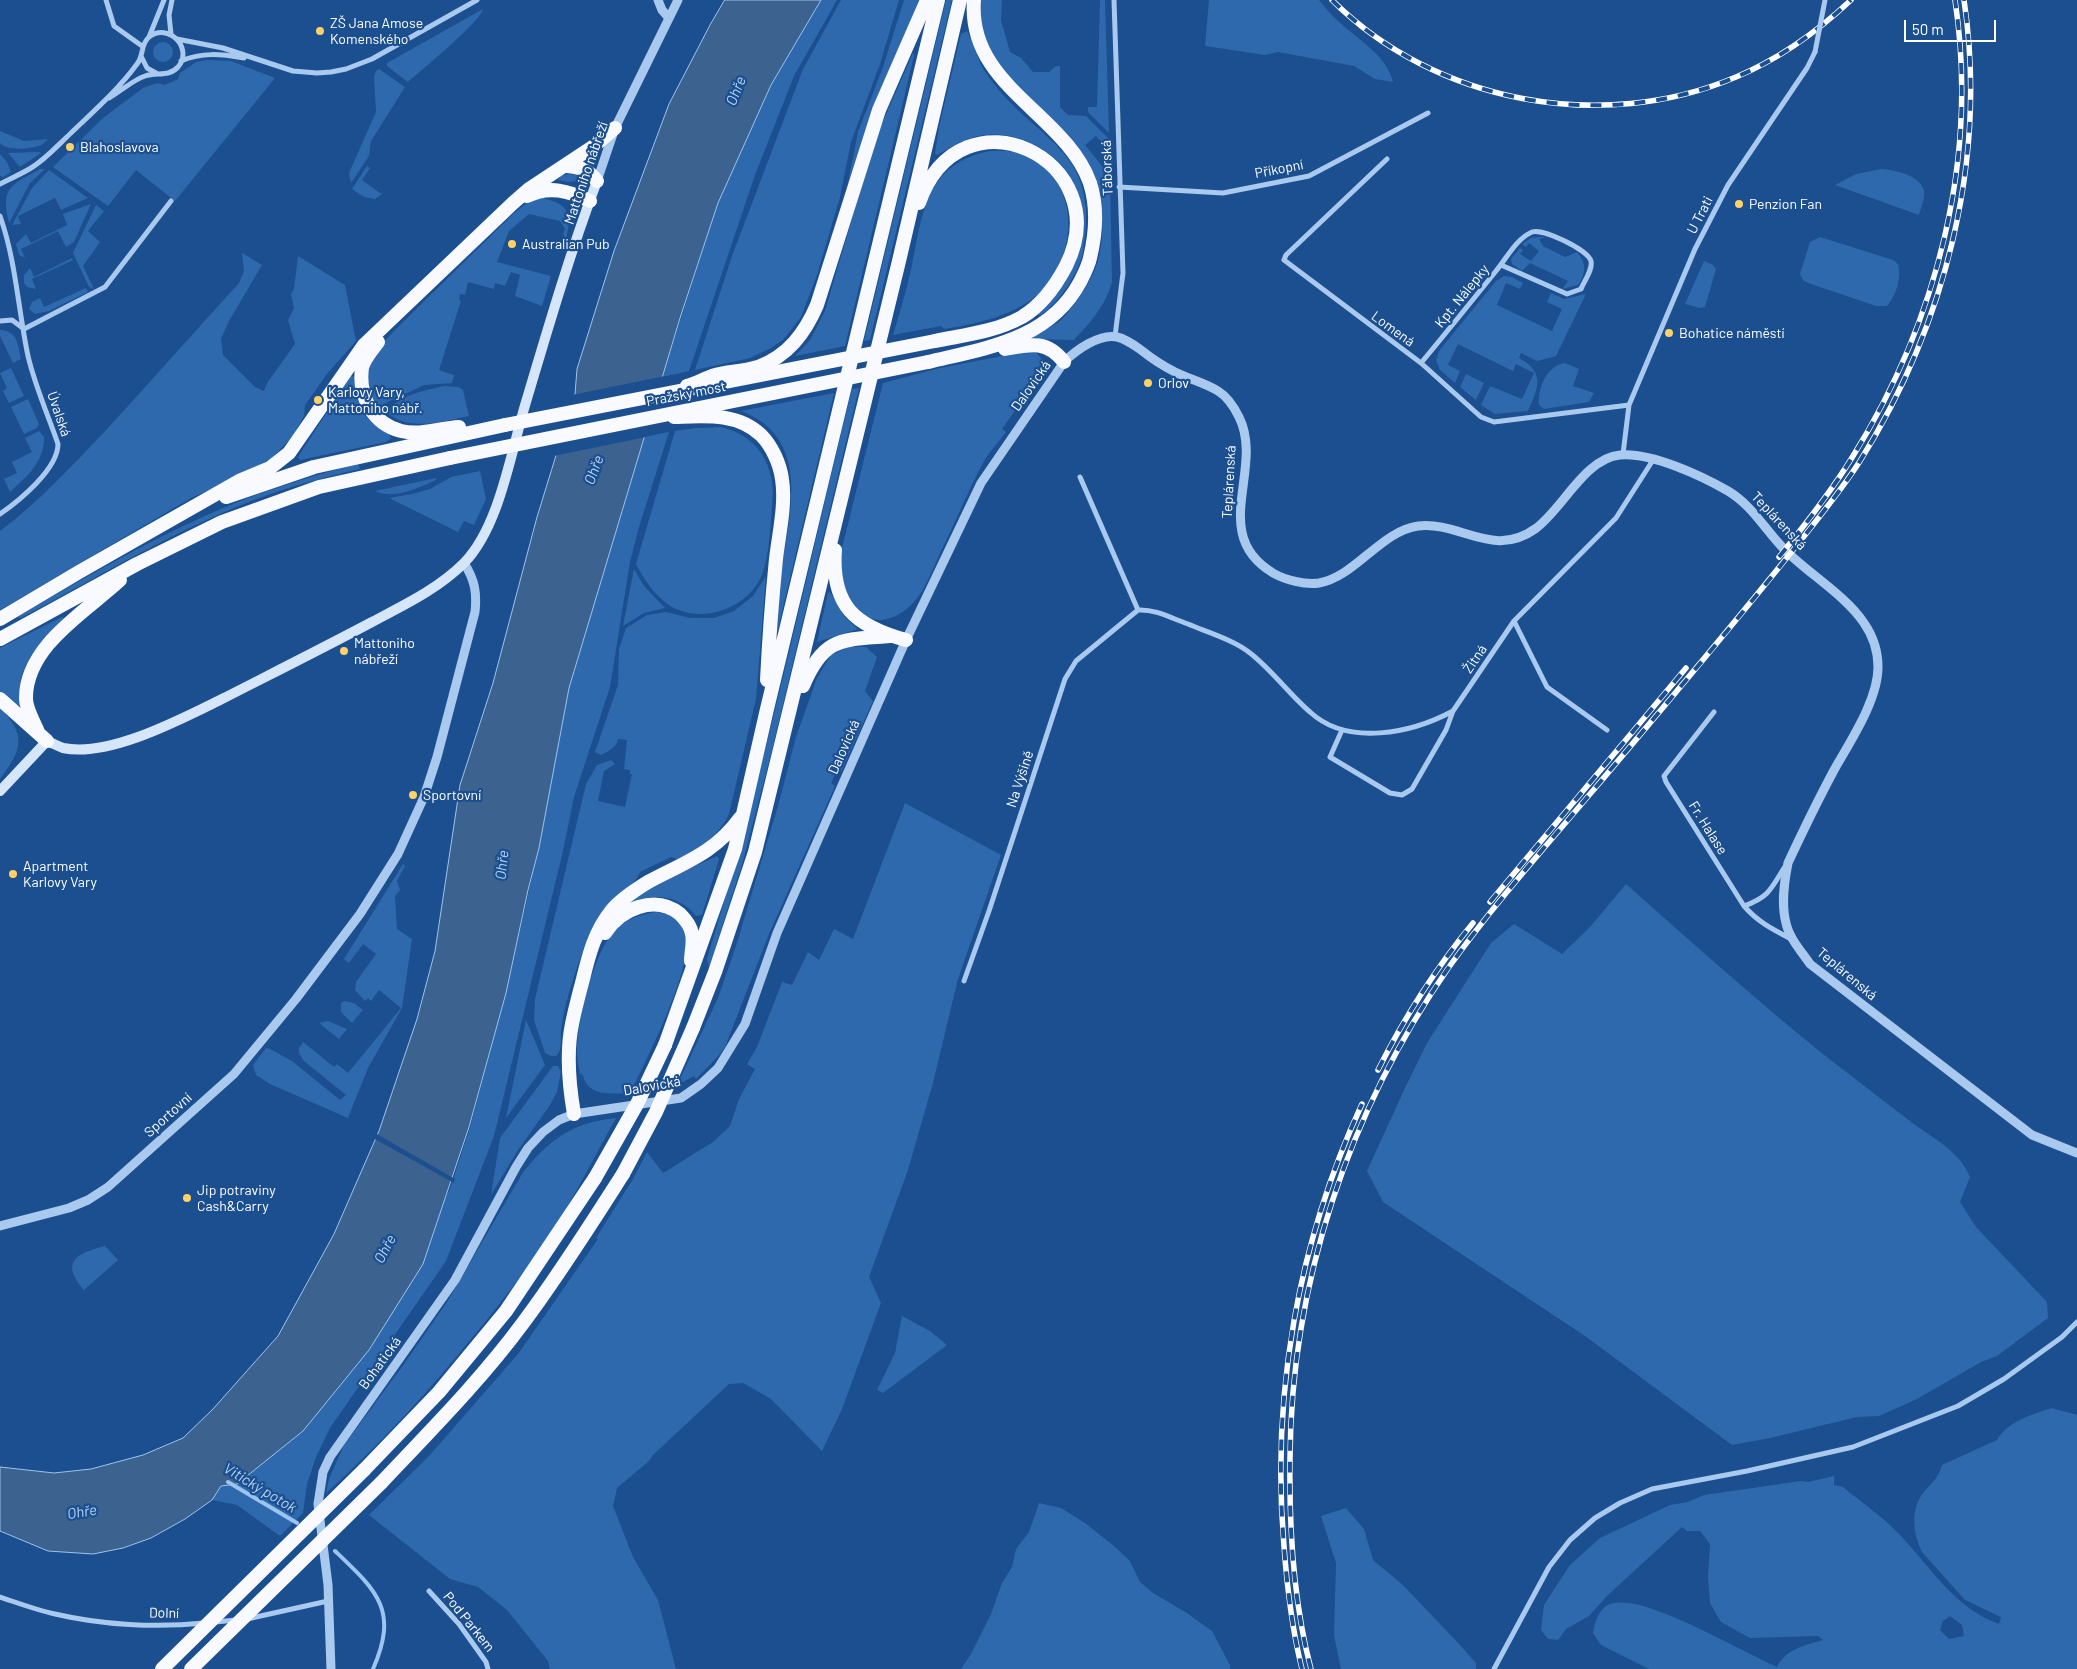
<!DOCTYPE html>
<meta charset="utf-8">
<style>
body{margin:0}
#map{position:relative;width:2077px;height:1669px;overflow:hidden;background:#1b4f8f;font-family:Barlow,sans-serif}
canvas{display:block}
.scale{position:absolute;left:1904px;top:20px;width:92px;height:22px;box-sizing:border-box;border:2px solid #fff;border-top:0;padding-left:6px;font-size:15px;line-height:18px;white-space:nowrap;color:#fff;-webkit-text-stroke:4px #1b4f8f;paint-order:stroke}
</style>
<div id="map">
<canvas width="2077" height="1669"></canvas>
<div class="scale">50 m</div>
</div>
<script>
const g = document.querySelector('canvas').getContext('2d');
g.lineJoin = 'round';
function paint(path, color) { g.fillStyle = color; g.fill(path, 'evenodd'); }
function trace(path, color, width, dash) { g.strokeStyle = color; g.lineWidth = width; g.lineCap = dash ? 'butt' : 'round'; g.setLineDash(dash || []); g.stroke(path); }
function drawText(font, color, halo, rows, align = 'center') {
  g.font = font + ' Barlow,sans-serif'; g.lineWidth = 4.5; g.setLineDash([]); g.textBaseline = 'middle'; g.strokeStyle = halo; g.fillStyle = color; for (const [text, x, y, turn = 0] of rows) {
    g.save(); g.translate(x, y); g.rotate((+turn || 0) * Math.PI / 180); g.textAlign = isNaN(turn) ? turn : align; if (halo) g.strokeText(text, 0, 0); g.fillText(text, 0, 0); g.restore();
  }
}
paint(new Path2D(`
 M821,0h16l-43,76 -39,99 -66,196 -27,6 56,-174 53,-118z
 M841,0h58l-19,64 -29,78 -11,55 -23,78 -16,42 -17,22 -13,9 -21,10 -55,12 37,-114 71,-187z
 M904,0h15l-55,137 -17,51 11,-56 25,-65z
 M946,0h6l-82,340 -6,1z
 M978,0h24l-1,20 9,32 11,6 12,14h16l7,-6h4v41l8,8 18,1 22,22 2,14 -14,-16 -11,9 25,31 2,106c-6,23 -22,41 -38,58l-43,-1c9,-10 26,-12 35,-24 11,-14 23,-31 30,-48 15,-43 2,-94 -25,-129 -6,-8 -16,-14 -23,-21 -26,-26 -58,-53 -67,-90 -2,-9 -2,-18 -3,-27z
 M1100,0h5l4,133 -21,-21v-5h9z
 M1209,0h110c6,7 12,15 19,21 19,18 49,34 55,61l-18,-3 -21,-13 -76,-14 -13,3 -60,-9z
 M483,9c-3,13 -61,61 -75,73l-21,-16v-3z
 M967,31c8,13 10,30 19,42 48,71 116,71 97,179 -4,21 -25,53 -44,64v-3c52,-45 66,-129 -2,-167 -18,-10 -38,-14 -59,-10 -15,4 -28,12 -41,19l-2,-1 4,-27 22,-93z
 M153 52a10 10 0 1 1 20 0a10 10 0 1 1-20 0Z
 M913,53l1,3 -69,290 -50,10 15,-16 15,-29 51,-174z
 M208,60l23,1 44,17 -100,123 -39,-31 -28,36 -55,-39 50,-49 40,-30 14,-5 8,2 13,-6 2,-6 16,-11z
 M379,69l26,18 -34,54 -2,15 -18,27 -2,-10 27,-61 -2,-36 2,-5z
 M0,131l24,10 25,-2c-4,2 -6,6 -10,7 -10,3 -32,5 -39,-3z
 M990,151c10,0 21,-1 31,3 50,18 59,77 34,118 -4,6 -7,14 -13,19 -25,24 -65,33 -98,38l-3,-3 -48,9c7,-23 14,-47 19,-70 11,-54 14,-101 78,-114z
 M39,152l2,1 -21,14 -12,-14z
 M0,154l7,8 4,10 -8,5 -3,-1z
 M367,166l3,2 -8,12 18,13h3l-8,6 -11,-2 -12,-8z
 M40,169h5l-15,14 -21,40c-9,-37 3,-38 31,-54z
 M1881,169c13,1 40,6 43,22 1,7 -3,17 -5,24l-84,-30 21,-11z
 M49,170l39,28 -27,12 -6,-12 -37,18 3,8 -9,1 20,-37z
 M569,174l13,2 4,4 -17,2 -11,-2 3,-4z
 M544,196l1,3c25,5 27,17 21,40l-3,-5 2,-5 -5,-8 -31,-7 -20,17 -12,31 54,14 -9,30 -27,-10 5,-21 -9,-3 -6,14 -10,-3 -1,6 -26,-7 -3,13 -5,-1 -1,6 2,1 -22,69 15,5 -2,8 -28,2 -49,23 -3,-7 -5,-25 7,-23 21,-23 118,-116 19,-15z
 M91,204l-17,38 -8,5 -8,-16 -37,18 4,9 -6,-3 -3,-11 10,-10 5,9 36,-18 -4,-11z
 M96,205l8,6 -16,20 12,11 -17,24 11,23 -5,-2 -16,-34z
 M1540,237h6l-7,2 4,7 22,11 12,-5c10,11 9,22 1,33l-16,4 6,-8 -38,-18 -8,8 -10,-7 -1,-5 9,-11 3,2 -3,4 11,7 8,-10 -10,-8 -3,4 -4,-3 9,-6z
 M1820,237l73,23 5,4c4,13 -2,32 -11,42h-11l-68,-23 -5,-3 -3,-6 10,-32z
 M242,253l20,12 -33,56 -8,18 2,16 32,32 9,4 3,-8 28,-39 -7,-24 6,-12 -3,-14 3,-5 4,-33 47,29 11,56 -29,33 -22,31 -1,11 -11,20 -22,23 -43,23 -37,16 -191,112v-79c40,-30 74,-67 108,-103 44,-48 87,-97 131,-145l5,-12z
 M72,258l1,2 -41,19 4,10 -9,-2 -3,-4v-8l6,-7 4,9z
 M1704,261l9,4 3,4 -11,38 -5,1 -15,-4z
 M1504,276l8,1 11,6 -3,6 -14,-6 -9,22 55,26 10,-22 -15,-7 4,-9 13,6 22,-5 -30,62 -19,5 -16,-8 -2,5c26,14 20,29 9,53l-33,3 -14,-9 9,-19 32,13 12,-26 -18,-9 -3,7 -55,-27 -10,21 12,6 -5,12 -15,-13 -4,-10 3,-9 57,-70z
 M86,288l2,4 -39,19 -14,3 -6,-5 3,-7 8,-4 4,9z
 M0,330c18,1 18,15 21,29l-8,4 -13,-27z
 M1034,350l12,14v3l-44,62 4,3c-8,11 -17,20 -23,31 -15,28 -27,58 -41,86 -8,17 -18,45 -32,57 -13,12 -32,20 -48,8 -21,-17 -22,-40 -20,-66l41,-165 57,-15z
 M1565,363l14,6 -6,17 21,7 -5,9 -45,7 -5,-4c-1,-17 7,-39 26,-42z
 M11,368l13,28 -15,7 -6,-12 4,-3 -7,-15z
 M1466,374l18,9 -8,17 -16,-13z
 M351,375l4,3c0,18 6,37 21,48 6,5 12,6 15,12l-5,4 -86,18 -2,-3z
 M445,386l13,1 5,3 6,26c-25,5 -60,16 -81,-3 5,-17 42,-24 57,-27z
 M859,388l-87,362 -30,115 -33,102 -2,-8c58,-188 98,-380 145,-570z
 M834,393l-57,240c1,-20 1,-41 4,-61 9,-56 31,-135 -40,-161z
 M28,399l11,25 -2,4 -13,6 -13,-27z
 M721,427c34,8 51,33 52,66 -2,23 -3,65 -12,84 -16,34 -64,49 -95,26 -14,-11 -22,-24 -30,-39l39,-133 21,-3z
 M39,431l5,6c0,26 -17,39 -34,55l-6,-13 13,-6 -5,-11 20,-10 -7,-14z
 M669,432l-30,95 -9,35 -20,125 -36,110 -11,54 -69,285 -48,125 -116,167 -14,29 -9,27 -4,29 -23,23 -43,-31 -25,-5 9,-14 16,-2 66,-53 66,-81 81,-161 20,-62 36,-134 32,-143 31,-162 75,-251z
 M358,464l2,5c-36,8 -71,18 -106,31 -81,31 -156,77 -233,118l-4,-1c62,-36 125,-73 190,-102 49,-22 100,-38 151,-51z
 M480,471l6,28 -12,26 -10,-4 -6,11 -69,-34 23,-4 18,-5 21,-12z
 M436,478v2c-17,8 -43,20 -61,11z
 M634,569l10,17 21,22 -21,5 -21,13z
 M766,576l-10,123 -27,115c-11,23 -29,35 -52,45l-6,-2 -31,15c-5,13 -17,17 -25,27 -14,17 -27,37 -34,57 -8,23 -17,50 -20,74 -1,9 2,20 -5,26h-5l-6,-3 -11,-33 1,-21 51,-215 11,-19 14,-5 4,4 -11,7 -6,30 27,6 7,-33h-2v-4l-6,-1 3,-29 -9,-1c-1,8 -9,12 -17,16l-6,-3 23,-67 1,-36 7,-21 21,-13 19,-3 24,6h24l20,-7 19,-15z
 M830,592l15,25 13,12 -41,13 11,-49z
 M62,617l2,1c-16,17 -38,38 -43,61 -2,9 -1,18 -1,28l-2,2 -18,-17v-44z
 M848,647h18l11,10 -12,34 8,10 -32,71 -4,-2 -6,13 4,3 -66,148 -44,113 -6,8 -23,24 -2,-3 -17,9 41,-87 18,-52 42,-140 18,-69 21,-59 14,-23z
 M0,708c27,27 22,42 0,71z
 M905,803l96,52 -43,124 -25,104 -25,87 -39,107 12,26 -39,106 -20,42 -51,-52 -28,-16 -14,1 -76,71 -4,6 -32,27 -4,18 20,51 25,43 18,69h-126l-2,-8 -41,-51 -29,-23 -28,-8 -81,-64 60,-59 89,-102 80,-115 -2,-1 37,-59 14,-27 16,21 50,-31 17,-16 9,-27 16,-30 -8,-5 10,-17 25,-65 10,3 16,-33 11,8 15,-31 19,10z
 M717,856l2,3 -17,56 -6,1c-16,-21 -44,-24 -67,-12l-2,-1 39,-24z
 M403,864l2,2 -8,15 3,9 -5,6 2,33 15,10 -10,69 -34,60 -20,50 -78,-34 -14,-9 -3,-10 13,-17 4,1 22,12 48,39 6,-5 -42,-34 -5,-8v-5l4,-6 31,25 3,-3 11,9 53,-65 -22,-18 -8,11 -3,-3 -3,3 -10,-11 1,-8 20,-28 -13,-10 -14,19 -5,-4z
 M1626,884c63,56 126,112 192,166 30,24 61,47 92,71 22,17 49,29 60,56l-10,25 16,25 71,75 1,16 -51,38 -16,6 -64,37 -38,17 -22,1 -87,21 -38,7 -147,-109 -202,-134 -16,-31 38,-83 22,-45 64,-100 23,-19 48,30 28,-27z
 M655,912c12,0 25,6 30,19 13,29 -41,133 -55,163 -18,-1 -43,3 -47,-19l-3,-1c-1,-7 -3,-15 -3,-22 0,-32 16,-97 37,-121 11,-12 25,-16 41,-19z
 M344,1001l10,2 9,7 -11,13 -11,-11v-9z
 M526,1020l19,45 -39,53z
 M328,1021l19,8 -8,10 -20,-16z
 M553,1066h5l3,5 -4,21 -7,13 -34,48 -25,42 9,-57z
 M616,1118c-17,31 -35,65 -53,96 -25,42 -56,81 -87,119 -46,57 -95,111 -150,160l3,-14 15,-34 58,-78 45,-65 75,-128c26,-34 51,-52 94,-56z
 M105,1246l13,14 -34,30c-25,-29 -6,-37 21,-44z
 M902,1316l28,15 17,14 -64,48 -6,-3 18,-37z
 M2052,1408l25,7v254h-428l-48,-24 -8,-12c2,-10 4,-20 13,-27 10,-6 24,-3 34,-1 44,13 95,42 137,62 10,-19 27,-21 46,-27l-5,-4 -68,2 -29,-16 -11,-19 -2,-26 2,-33 -10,-13h-13l-5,-4 -75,69 -18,20 -23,13 -8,11 -10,-1 -7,-9 3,-25 26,-40 30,-27 70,-33 18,-3 16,-7 97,-14 7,1 26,-6v9l9,2c18,15 40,30 56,47 32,33 55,74 100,90l2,-7 -36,-17 -43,-48c-9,-18 -12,-42 1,-59 9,-11 15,-14 19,-28l55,-25c10,-18 35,-26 55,-32zM1950,1616l12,9 2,11 -15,3 -9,-9 3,-9z
 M1039,1503l22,5 24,15 29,23 16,15 10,21 13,11 34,20 25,18 18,34v4h-269l10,-15 20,-40 11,-31 10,-16 4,-18 13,-17z
 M1346,1508l18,21 9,31 30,25 56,59 17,19v6h-135l-7,-34 2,-72 -15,-47z`), '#2e69ad');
const water = new Path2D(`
 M725,0h96l-50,85 -53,118 -38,115 -111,370 -30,160 -11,42 -22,103 -37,134 -46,137 -54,86 -66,81 -66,53 -16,2 -9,14 -27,19 -34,19 -28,10 -30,6 -45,-3 -48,-20v-64l54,6 37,-4 52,-14 40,-17 30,-29 65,-73 56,-102 45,-103 38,-112 18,-68 25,-166 33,-102 44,-166 38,-123 2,-25 37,-118 55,-147 41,-79z`);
paint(water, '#3c6290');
trace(water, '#9cc4f0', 1);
paint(new Path2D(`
 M665,376l-19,61 -92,19 18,-61z
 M375,1133l80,46 -1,4 -81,-45z`), '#1b4f8f');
trace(new Path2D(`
 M228,1482l69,41
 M335,1551c42,40 64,59 38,118`), '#9cc4f0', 4);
trace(new Path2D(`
 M106,0l8,26 28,20
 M1114,0l9,273 -8,63
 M171,34l-2,-19 3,-15
 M149,37l15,-37
 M177,39l46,9 70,23 24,2 14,-1 15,-3 26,-10 105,-59
 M141,56l6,12 9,5
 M181,61c21,-9 40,-7 63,-3
 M1387,159l-101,96 -2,5 137,103 60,54 13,5 135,-17
 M0,184c10,-5 21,-10 31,-16 15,-9 27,-23 40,-35 23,-22 47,-43 66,-69 7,-8 3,-19 12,-27 19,-15 45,11 29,30 -9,10 -21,5 -33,9 -12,4 -24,15 -36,22
 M1119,187l104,6 86,-17 119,-63
 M0,216c16,45 18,93 28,140 7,30 20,59 30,88 0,25 -39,57 -58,70
 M0,321l12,-1 12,9 81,-42 66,-86
 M1421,363c25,-30 50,-61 75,-92 10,-12 21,-33 36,-39 10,-4 55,17 59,29 2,9 -7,20 -10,28l-14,5 -66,-29
 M1623,454l6,-49 66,-156 33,-64 79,-117 8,-16
 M1080,477l58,133
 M1514,621l33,66 60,43
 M1714,712l-50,64 2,6 78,124c14,16 28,23 47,33
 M1342,730l-12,27 60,36 12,2 10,-6 34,-59 7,-19 61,-90 102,-103 37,-58
 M1744,906c25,-9 27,-17 40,-38
 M964,981l25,-70 76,-232 11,-18 62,-51c17,-1 33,8 50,14 19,8 46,16 62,29 22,17 39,41 60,59 38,35 102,21 143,-1
 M429,1591l30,33 27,38 2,7
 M0,1597c18,6 36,13 55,17 47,11 101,14 149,9
 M247,1619l81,-18
 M215,1622l21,-2
 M1494,1669l55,-102 21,-27 25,-22 25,-15 32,-14 95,-18 106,-24 105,-41 46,-27 58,-42 15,-15`), '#a9c9ee', 5);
trace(new Path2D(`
 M658,0l4,10 7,8
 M597,181l18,-53 63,-128
 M0,1226l69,-18 19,-8 20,-13 126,-113 62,-75 64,-85 38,-60 26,-57 13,-40 38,-145c2,-19 0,-32 -11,-49
 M331,1669l-3,-84 -10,-81 5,-32 7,-15 125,-177 61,-113 12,-19 15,-16 16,-12 15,-6 107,-16 20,-14 17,-16 27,-44 32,-91 129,-293 75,-157 83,-121c12,-12 36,-29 53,-25 9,2 17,8 24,13 10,8 22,16 34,22 14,7 30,11 43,19 10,6 16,16 21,26 26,52 -31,117 34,156 12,7 32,12 46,10 36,-6 62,-52 99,-57 42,-5 75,33 117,3 27,-19 50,-71 85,-74 31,-3 82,21 108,36 25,15 37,39 57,59 24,24 60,45 79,73 9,13 14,28 14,44 0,34 -29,76 -45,105 -16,30 -31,61 -45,91 -4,20 -7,41 -2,60 3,15 16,29 24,41l222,171 45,18`), '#a9c9ee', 9);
trace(new Path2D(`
 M0,791l47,-50c5,2 11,5 16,7 46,10 120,-30 161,-50 49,-25 99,-50 148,-76 32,-17 66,-33 92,-59 36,-37 47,-112 62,-161 22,-74 44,-149 71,-221`), '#d6e6fa', 10);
trace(new Path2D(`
 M567,166c13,1 22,4 30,15
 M527,196c22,-11 42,-5 63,5
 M919,203c42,-120 200,-43 147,63 -11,21 -24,39 -44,51 -27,15 -58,18 -87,24
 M378,342c-5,7 -14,16 -16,26 -4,28 11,56 39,63 19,5 39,-3 58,-4
 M1005,349c26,-5 42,-9 59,13
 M928,362c58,-14 121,-22 152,-80 4,-8 8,-15 10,-24 6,-25 8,-50 0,-75 -25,-70 -123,-97 -116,-183
 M687,386c9,-3 17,-7 25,-10 15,-5 31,-4 46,-9 30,-11 47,-34 59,-62l62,-195 48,-110
 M674,417c29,-1 63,-5 87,18 11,11 19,29 21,44 4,25 -3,54 -6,80 -4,40 -7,81 -9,121
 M226,497l88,-30 191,-42
 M835,550c-4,56 20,76 71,90
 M0,619l79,-47 160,-91 31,-13 19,-15 75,-108 149,-142 16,-14 65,-43 21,-18
 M0,639l137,-75 85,-42 97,-35 131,-29
 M803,686c21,-50 39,-46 87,-50
 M0,699l47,42
 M38,732c-4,-10 -12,-23 -12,-33 -1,-53 61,-88 94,-119
 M605,933c15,-24 50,-39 75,-19 5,5 11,12 12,20 2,8 -1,19 -1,27
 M693,1028l22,-56 40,-120 144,-591 61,-261
 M665,1045l70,-196 32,-140 171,-709
 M574,1114c-5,-29 -8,-61 -2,-90 3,-15 7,-30 11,-45 6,-25 12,-48 29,-69 9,-11 23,-20 36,-28 35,-19 67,-29 92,-64
 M364,1470l75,-78 67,-81 89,-133
 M381,1483c49,-52 100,-103 142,-160 36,-48 68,-99 100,-149`), '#f8faff', 14);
const rail = new Path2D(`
 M1332,0c103,103 270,134 404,77 43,-18 81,-45 115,-77
 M1779,557c26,-32 52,-65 74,-101 84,-135 126,-297 102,-456
 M1490,902l196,-234
 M1378,1070c26,-52 58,-102 95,-147
 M1302,1669c-10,-40 -15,-82 -18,-123 -13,-151 14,-304 78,-442
 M1311,1669c-18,-68 -22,-141 -21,-211 1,-175 59,-347 159,-491 45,-63 97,-121 147,-180 75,-89 152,-179 224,-271 14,-18 28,-36 40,-55 85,-136 128,-301 104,-461`);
trace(rail, '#fff', 5.5);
trace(rail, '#1b4f8f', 4, [11]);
trace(new Path2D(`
 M1815,52l10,-52`), '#a9c9ee', 5);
trace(new Path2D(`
 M505,425l430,-84
 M450,458l478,-96
 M623,1174l33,-62 37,-84
 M595,1178l42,-74 28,-59
 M162,1669l202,-199
 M191,1669l190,-186`), '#f8faff', 14);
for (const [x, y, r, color] of [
 [320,31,5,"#ffd166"],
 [70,147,5,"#ffd166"],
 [1739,204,5,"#ffd166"],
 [512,244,5,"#ffd166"],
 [1669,333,5,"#ffd166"],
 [1148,383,5,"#ffd166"],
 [318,400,5,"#ffd166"],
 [344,651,5,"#ffd166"],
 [413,795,5,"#ffd166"],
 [13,874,5,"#ffd166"],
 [187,1198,5,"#ffd166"]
]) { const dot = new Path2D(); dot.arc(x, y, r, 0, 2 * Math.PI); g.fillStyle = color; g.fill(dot); trace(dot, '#1b4f8f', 2); }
drawText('14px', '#fff', '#1b4f8f', [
 ["ZŠ Jana Amose",330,23],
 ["Komenského",330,39],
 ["Blahoslavova",80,147],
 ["Penzion Fan",1749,204],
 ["Australian Pub",522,244],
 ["Bohatice náměstí",1679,333],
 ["Orlov",1158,383],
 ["Karlovy Vary,",328,392],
 ["Mattoniho nábř.",328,408],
 ["Mattoniho",354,643],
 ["nábřeží",354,659],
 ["Sportovní",423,795],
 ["Apartment",23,866],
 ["Karlovy Vary",23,882],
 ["Jip potraviny",197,1190],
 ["Cash&Carry",197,1206]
], 'left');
drawText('14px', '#fff', '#1b4f8f', [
 ["Táborská",1107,168,-92],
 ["Příkopní",1279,169,-11],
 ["Mattoniho nábřeží",586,173,-71],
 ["U Trati",1700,215,-63],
 ["Kpt. Nálepky",1462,296,-51],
 ["Lomená",1393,329,36],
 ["Dalovická",1031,386,-55],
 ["Pražský most",686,394,-11],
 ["Úvalská",59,414,71],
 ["Teplárenská",1229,482,-87],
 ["Teplárenská",1779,521,47],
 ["Žitná",1475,659,-56],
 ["Dalovická",844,747,-66],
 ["Na Výšině",1020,779,-72],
 ["Fr. Halase",1708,828,58],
 ["Teplárenská",1847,974,40],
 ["Dalovická",652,1086,-10],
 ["Sportovní",168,1115,-42],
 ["Bohatická",380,1363,-54],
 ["Dolní",164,1613,1],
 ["Pod Parkem",469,1622,51]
]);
drawText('italic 15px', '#b5d3f5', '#1b4f8f', [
 ["Ohře",736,91,-68],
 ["Ohře",594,470,-70],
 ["Ohře",502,865,-84],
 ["Ohře",385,1249,-62],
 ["Vitický potok",260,1488,31],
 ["Ohře",82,1512,-9]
]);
</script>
